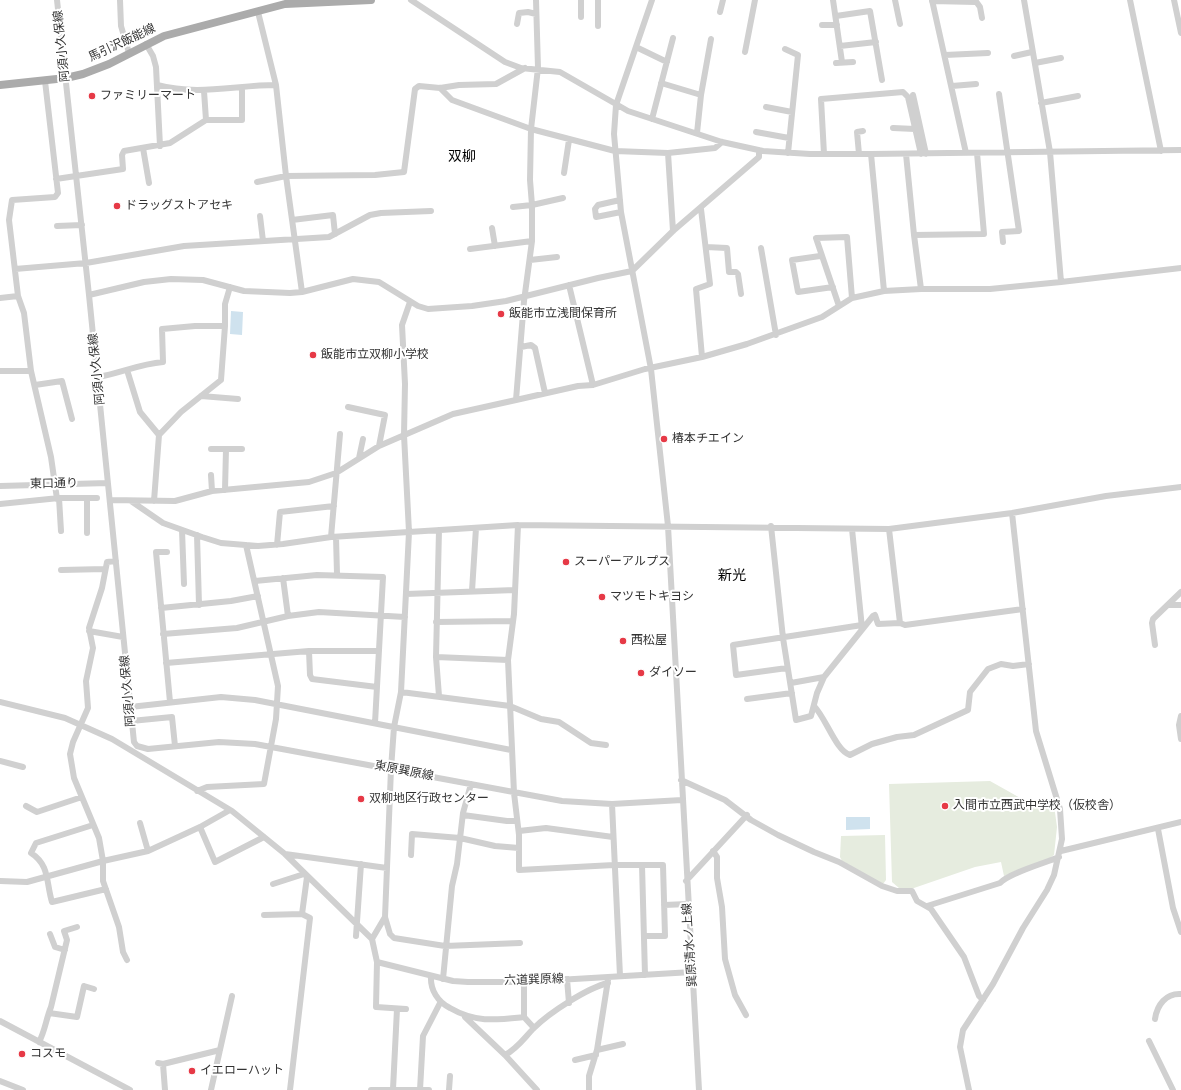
<!DOCTYPE html>
<meta charset="utf-8">
<style>
body{margin:0}
canvas{display:block;background:#fff}
</style>
<canvas width="1181" height="1090"></canvas>
<script>
const g = document.querySelector('canvas').getContext('2d');
g.lineJoin = 'round';
function paint(path, color) { g.fillStyle = color; g.fill(path, 'evenodd'); }
function trace(path, color, width, dash) { g.strokeStyle = color; g.lineWidth = width; g.lineCap = dash ? 'butt' : 'round'; g.setLineDash(dash || []); g.stroke(path); }
function drawText(font, color, halo, rows, align = 'center') {
  g.font = font + ' Arial,"Noto Sans JP",sans-serif'; g.lineWidth = 4; g.setLineDash([]); g.textBaseline = 'middle'; g.strokeStyle = halo; g.fillStyle = color; for (const [text, x, y, turn = 0] of rows) {
    g.save(); g.translate(x, y); g.rotate((+turn || 0) * Math.PI / 180); g.textAlign = isNaN(turn) ? turn : align; if (halo) g.strokeText(text, 0, 0); g.fillText(text, 0, 0); g.restore();
  }
}
paint(new Path2D(`
 M990,781l41,23 18,-2 5,3 3,22 -3,28 -6,4 -44,17 -3,-14 -26,5 -64,22 -12,-1 -7,-6 -3,-98z
 M885,835l1,45 -3,4 -41,-23 -2,-4 1,-21z`), '#e6ecdf');
paint(new Path2D(`
 M231,311l12,1 -1,23 -12,-1z
 M846,817h24v12l-24,1z`), '#cfe2ee');
trace(new Path2D(`
 M57,0l32,295 45,447 3,4 11,3 71,-7 36,2 307,57 50,3 70,-4
 M120,0l1,26 8,27
 M411,0l94,62 16,6 39,4 68,39 94,31 41,9 47,3h61l310,-4
 M581,0v17
 M598,0v26
 M652,0l-36,105 -2,29 7,78 30,157 17,157 31,564
 M833,0l9,62
 M895,0l5,24
 M932,0l34,153
 M975,0l5,7 2,11
 M1024,0l26,152 11,130
 M1130,0l31,151
 M1174,0l7,33
 M932,1l44,1
 M258,12l18,73 10,91 16,116
 M720,12l3,-12
 M836,16l34,-5 12,69
 M517,24l2,-11 9,-1 8,2
 M822,25h15
 M146,44l7,12 3,11 4,79
 M840,46l36,-4
 M636,47l31,15
 M785,49l13,6 -10,98
 M745,52l10,-52
 M945,55l43,-2
 M1014,56l18,-4
 M836,63l17,-1
 M1035,63l26,-5
 M45,81l13,112 -3,4 -43,3 -3,20 9,76 6,17 7,58 20,86 6,42
 M661,83l40,12
 M157,85c41,11 79,0 119,0
 M952,86l24,-2
 M440,88l12,12 79,29 84,22 53,2 47,-5 7,-6
 M204,91l2,29
 M999,94l20,137 -17,1 1,10
 M913,95l13,59
 M1041,103l37,-7
 M766,107l26,5
 M652,119l21,-81
 M893,128l22,1
 M756,132l33,6
 M697,133l4,-38 10,-56
 M143,148l6,35
 M668,153l5,78
 M824,154l-3,-55 82,-7 5,5 13,57
 M859,154l-2,-22 6,-1
 M871,154l13,137
 M906,154l8,81 7,54
 M564,173l5,-33
 M56,179l67,-10 -1,-14 2,-4 46,-8 36,-23h36v-32
 M257,182l29,-6 89,-1 29,-3 11,-83 4,-3 21,2 19,-3 37,-1 29,-16
 M620,200l-22,5 -3,4 1,8 25,-5
 M513,207l19,-2 31,-7
 M701,209l9,75 -14,5 6,68
 M260,216l3,25
 M292,220l41,-5 2,19
 M57,226l25,-1
 M492,228l3,18
 M914,235l70,-1 -7,-81
 M706,247l21,1 2,24h7l2,2 3,20
 M761,248l15,87
 M470,249l62,-8
 M820,256l-28,4 6,32 35,-5
 M530,260l27,-3
 M15,269l71,-6 98,-17 145,-9 41,-22 11,-2 50,-2
 M569,285l24,100
 M89,295l55,-13 27,-3 32,1 41,11 46,2 12,-1 51,-13 26,3 39,24 10,3 44,-3 34,-5 92,-23 34,-7 41,-40 86,-74v-7
 M0,298l18,-2
 M410,302l-8,23 3,59 -1,51 5,97 -8,160 -7,35 -3,42 -6,148 5,17 4,4 51,8 75,-3
 M839,306l-23,-68 31,-1 5,61
 M521,347l10,-2 4,3 10,45
 M127,370l13,42 19,23
 M0,371h31
 M98,377c22,-4 42,-13 65,-15l-1,-33 33,-3h30v-22l5,-17
 M35,385l27,-4 10,38
 M201,396l37,3
 M516,400l62,-14 15,-1 52,-16 57,-12 45,-13 75,-27 30,-19 32,-7 37,-2h69l71,-7 120,-14
 M348,407l37,8 -6,31
 M211,449h31
 M359,458l4,-19
 M211,475l1,16
 M0,486l108,-3
 M225,490l1,-41
 M59,498l2,33
 M87,498v35
 M110,500l65,1 37,-10 97,-9 27,-9 43,-27 74,-32 63,-14 8,-99 8,-60v-36l-2,-25 1,-51 7,-61 -2,-68
 M131,501l32,22 39,14 19,6 37,3 25,-2 48,-7 187,-12 371,4 123,-16 94,-17 75,-9
 M154,501l5,-66 22,-23 40,-32 4,-54
 M0,504l59,-6h38
 M518,525l-4,89 -6,46 6,133 5,42v35l95,-5h49l2,71h-20
 M771,526l12,112 13,82 15,-4 6,-23 7,-16 49,-61 2,-1 3,9 22,-1 5,2 118,-16
 M852,529l10,99
 M889,529l11,94
 M182,530l2,54
 M197,535l2,70
 M331,537l9,-103
 M336,537l1,37
 M277,545l3,-33 54,-6
 M167,552h-11l14,150
 M116,561l-9,1 -5,26 -13,40 4,20 -7,33 2,27 -15,34 -3,12 4,24 25,60 4,23v20l16,46 4,25 4,8
 M61,570l44,-1
 M283,578l5,38
 M255,581l62,-6 66,2 -8,146
 M472,591l4,-63
 M406,594l109,-4
 M1168,605h13
 M161,608l70,-7 27,-5
 M436,622l77,-1
 M89,631l34,6
 M163,634l74,-6 51,-12 31,-4 86,5
 M1155,645l-3,-22 1,-4 28,-27
 M309,651l1,24 2,4 65,8
 M436,657l72,3
 M166,663l143,-12h70
 M787,668l-51,7 -3,-30 129,-20
 M791,683l33,-6
 M401,692l109,14 31,13 18,3 32,21 15,2
 M439,696l-3,-39 3,-127
 M747,699l45,-6
 M0,702l65,16 47,21 120,72 53,43 87,85 5,23 -1,45 30,2
 M814,706c12,12 22,45 36,49l22,-11 25,-7 17,-2 54,-25 2,-18 18,-23 13,-5 12,2 16,-2
 M130,707l91,-10 34,3 256,50
 M1181,716l-2,9 2,14
 M131,721l41,-4 3,29
 M0,761l23,6
 M681,780l44,20 26,20 27,15 36,17 25,10 43,24 15,5h15l5,10 14,8 33,48 15,39 4,4
 M197,791l10,-4 57,-3 12,-65 2,-33 -32,-141
 M612,804l8,172
 M26,806l11,6 45,-15
 M463,815l44,6h10
 M140,823l8,28
 M93,825l-57,18 -5,10c19,12 15,30 21,49l54,-13
 M200,827l15,35 49,-25
 M1158,829l15,79 8,24
 M519,831l27,-3 67,9
 M713,851l4,6v21l5,29 3,52 10,36 11,20
 M1061,851l120,-29
 M285,854l102,14
 M411,855l1,-21 48,4 35,8 24,2
 M642,865l3,110
 M0,881l27,1 76,-21 45,-10 52,-24 30,-17
 M686,881l61,-66
 M273,884l31,-10
 M664,905l24,-1
 M927,906l73,-23c9,-10 45,-20 59,-26
 M302,914l5,-37
 M264,915l38,-1 8,4 -20,172
 M50,934l5,13 10,3
 M356,936l5,-72
 M372,939l13,-22
 M377,962l76,19 15,1h56l168,-10
 M431,976c-1,14 7,26 19,32 26,15 46,12 74,9
 M443,979l9,-93 5,-22 6,-51 8,-29
 M567,979l2,24
 M524,982v35l10,11
 M49,1013l28,4 7,-31 10,3
 M465,1017l40,38 32,35
 M1155,1019c2,-14 11,-26 26,-25
 M0,1021l130,69
 M1149,1041l24,49
 M39,1042c6,-11 7,-23 12,-35l16,-67 -3,-9 13,-4
 M597,1050l26,-6
 M505,1055c13,-7 19,-17 29,-27 15,-15 53,-40 74,-45
 M575,1060l21,-5
 M158,1063l5,1 57,-14
 M163,1064l2,26
 M0,1081l23,9
 M393,1089l4,-80
 M211,1090l21,-94
 M371,1090h58
 M420,1090l3,-54 17,-33
 M449,1090l1,-14
 M589,1090v-14l8,-26 11,-70
 M969,1090l-9,-43 3,-17 30,-46 30,-56 24,-38 7,-15 8,-36 -2,-30 -24,-78 -24,-218`), '#d0d0d0', 6);
trace(new Path2D(`
 M0,85l66,-7 17,-4 26,-10 55,-28 121,-32 86,-4`), '#ababab', 8);
for (const [x, y, r, color] of [
 [92,96,4,"#e63946"],
 [117,206,4,"#e63946"],
 [501,314,4,"#e63946"],
 [313,355,4,"#e63946"],
 [664,439,4,"#e63946"],
 [566,562,4,"#e63946"],
 [602,597,4,"#e63946"],
 [623,641,4,"#e63946"],
 [641,673,4,"#e63946"],
 [361,799,4,"#e63946"],
 [945,806,4,"#e63946"],
 [22,1054,4,"#e63946"],
 [192,1071,4,"#e63946"]
]) { const dot = new Path2D(); dot.arc(x, y, r, 0, 2 * Math.PI); g.fillStyle = color; g.fill(dot); trace(dot, '#fff', 1.5); }
drawText('12px', '#333', '#fff', [
 ["馬引沢飯能線",122,43,-25],
 ["阿須小久保線",62,46,-96],
 ["阿須小久保線",97,369,-96],
 ["東口通り",54,484,-1],
 ["阿須小久保線",128,691,-95],
 ["東原巽原線",404,771,11],
 ["巽原清水ノ上線",690,945,-94],
 ["六道巽原線",534,980,-2]
]);
drawText('12px', '#333', '#fff', [
 ["ファミリーマート",100,96],
 ["ドラッグストアセキ",125,206],
 ["飯能市立浅間保育所",509,314],
 ["飯能市立双柳小学校",321,355],
 ["椿本チエイン",672,439],
 ["スーパーアルプス",574,562],
 ["マツモトキヨシ",610,597],
 ["西松屋",631,641],
 ["ダイソー",649,673],
 ["双柳地区行政センター",369,799],
 ["入間市立西武中学校（仮校舎）",953,806],
 ["コスモ",30,1054],
 ["イエローハット",200,1071]
], 'left');
drawText('14px', '#000', '#fff', [
 ["双柳",462,157],
 ["新光",732,576]
]);
</script>
